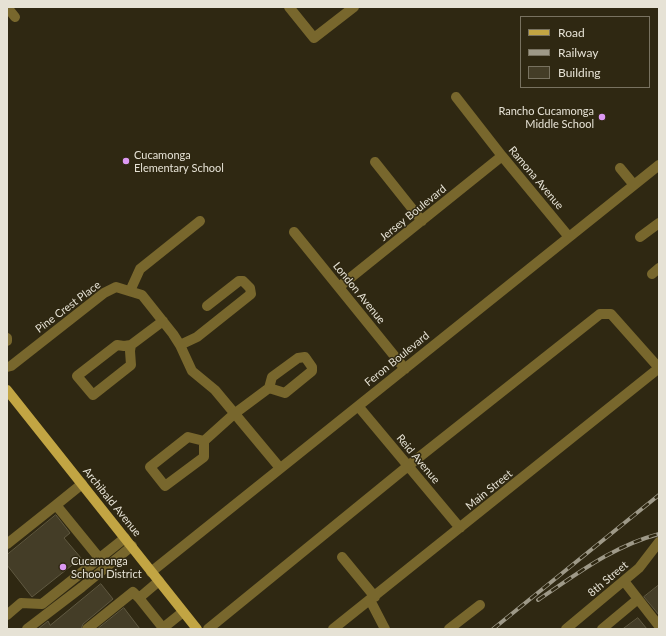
<!DOCTYPE html>
<style>
body{margin:0}
#map{position:relative;width:666px;height:636px;overflow:hidden;background:#2f2812;font-family:Lato,sans-serif}
canvas{display:block}
.frame{position:absolute;inset:0;border:8px solid #e6e2d5;pointer-events:none}
.legend{position:absolute;left:520px;top:16px;width:130px;height:72px;box-sizing:border-box;background:#2f2812;border:1px solid #787260;margin:0;padding:5px 7px;list-style:none;font-size:12px;color:#e6e2d5}
.legend li{display:flex;align-items:center;gap:8px;height:20px}
.legend b{width:20px;border:1px solid #787260}
</style>
<div id="map">
<canvas width="666" height="636"></canvas>
<div class="frame"></div>
<ul class="legend">
<li><b style="height:5px;background:#c2a543"></b>Road</li>
<li><b style="height:5px;background:#9e9988"></b>Railway</li>
<li><b style="height:11px;background:#443d27"></b>Building</li>
</ul>
</div>
<script>
const g = document.querySelector('canvas').getContext('2d');
g.lineJoin = 'round';
function paint(path, color) { g.fillStyle = color; g.fill(path, 'evenodd'); }
function trace(path, color, width, dash) { g.strokeStyle = color; g.lineWidth = width; g.lineCap = dash ? 'butt' : 'round'; g.setLineDash(dash || []); g.stroke(path); }
function drawText(font, color, halo, rows, align = 'center') {
  g.font = font + ' Lato,sans-serif'; g.lineWidth = 3; g.setLineDash([]); g.textBaseline = 'middle'; g.strokeStyle = halo; g.fillStyle = color; for (const [text, x, y, turn = 0] of rows) {
    g.save(); g.translate(x, y); g.rotate((+turn || 0) * Math.PI / 180); g.textAlign = isNaN(turn) ? turn : align; if (halo) g.strokeText(text, 0, 0); g.fillText(text, 0, 0); g.restore();
  }
}
const building = new Path2D(`
 M56,515l14,18 -6,5 17,20 -49,39 -25,-32v-10z
 M101,584l12,15 -30,25 -2,5h-43l10,-8 2,4z
 M659,585v30l-15,-18z
 M124,608l16,21h-40l-1,-1z
 M638,618l9,11h-24z`);
paint(building, '#443d27');
trace(building, '#605941', 1);
trace(new Path2D(`
 M7,7l8,10
 M289,7l25,31 40,-31
 M456,97l46,59 67,81
 M375,162l47,59
 M620,168l14,17
 M294,232l111,137
 M640,237l19,-14
 M652,274l7,-6
 M339,287l163,-131
 M130,291l10,-22 60,-48
 M7,338v3
 M131,345l-1,6 1,14 -38,30 -16,-19 40,-31 7,1 7,-1 32,-24
 M180,345l17,-8 54,-43 -1,-6 -7,-7h-4l-32,25
 M7,367l4,-1 93,-73 12,-6 26,8 31,39 7,11 12,26 23,19 65,78
 M358,406l102,122
 M204,441v16l-39,29 -15,-19 38,-30 16,4 30,-27 35,-26 3,-11 26,-19 7,-1 7,10v4l-27,22 -16,-5
 M82,484l-26,21 44,54
 M7,544l49,-39
 M342,557l33,40
 M151,572l508,-407
 M624,581l35,45
 M139,598l24,30 20,-16
 M370,600l15,29
 M7,615l14,-12 21,1 83,-66
 M27,629l55,-42 50,-41
 M87,629l46,-37 6,6 20,-17
 M208,629l200,-163 192,-152h11l48,54 -326,261
 M449,629l31,-24
 M566,629l73,-61 20,-26
 M602,629l36,-30`), '#78672d', 10);
trace(new Path2D(`
 M7,390l190,239`), '#c2a543', 10);
const rail = new Path2D(`
 M538,600c39,-26 75,-54 121,-66
 M493,629l166,-134`);
trace(rail, '#9e9988', 4);
trace(rail, '#2f2812', 2.5, [8]);
for (const [x, y, r, color] of [
 [602,117,4,"#dd99f3"],
 [126,161,4,"#dd99f3"],
 [63,567,4,"#dd99f3"]
]) { const dot = new Path2D(); dot.arc(x, y, r, 0, 2 * Math.PI); g.fillStyle = color; g.fill(dot); trace(dot, '#2f2812', 1.5); }
drawText('11px', '#e6e2d5', '#2f2812', [
 ["Rancho Cucamonga",594,111,"right"],
 ["Middle School",594,124,"right"],
 ["Cucamonga",134,155],
 ["Elementary School",134,168],
 ["Cucamonga",71,561],
 ["School District",71,574]
], 'left');
drawText('11px', '#e6e2d5', '#2f2812', [
 ["Ramona Avenue",536,178,50],
 ["Jersey Boulevard",413,213,-39],
 ["London Avenue",359,293,51],
 ["Pine Crest Place",68,307,-37],
 ["Feron Boulevard",397,359,-39],
 ["Reid Avenue",418,459,50],
 ["Main Street",489,490,-39],
 ["Archibald Avenue",112,502,51],
 ["8th Street",608,579,-40]
]);
</script>
